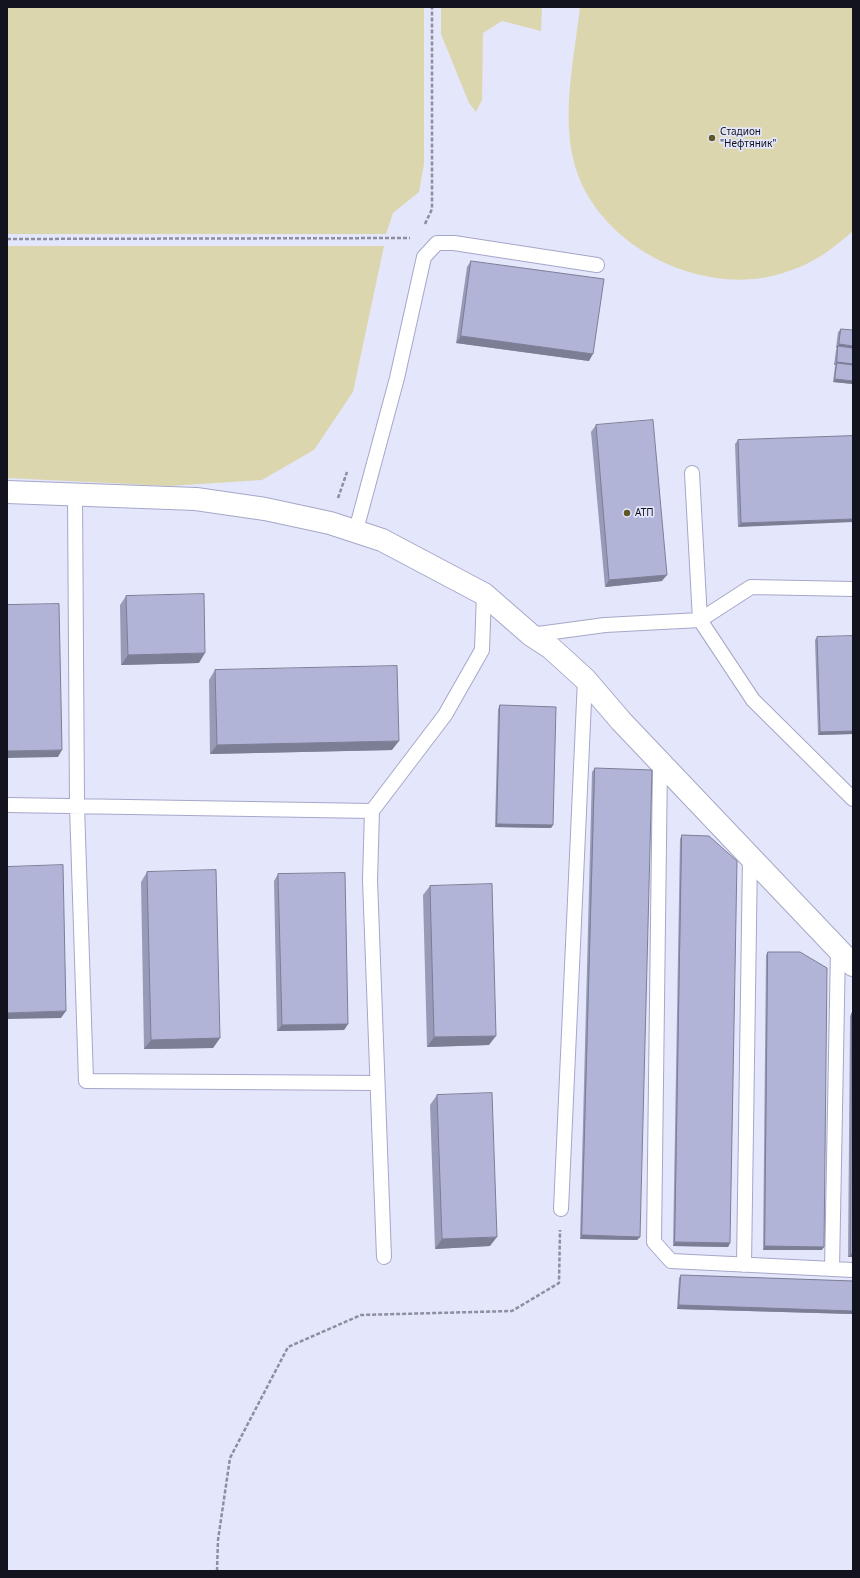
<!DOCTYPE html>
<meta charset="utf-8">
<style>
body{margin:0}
#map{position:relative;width:860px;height:1578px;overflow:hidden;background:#e4e6fb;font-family:"Noto Sans",sans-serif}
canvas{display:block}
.frame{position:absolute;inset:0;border:8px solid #12131f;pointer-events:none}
</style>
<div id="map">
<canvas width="860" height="1578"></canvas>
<div class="frame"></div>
</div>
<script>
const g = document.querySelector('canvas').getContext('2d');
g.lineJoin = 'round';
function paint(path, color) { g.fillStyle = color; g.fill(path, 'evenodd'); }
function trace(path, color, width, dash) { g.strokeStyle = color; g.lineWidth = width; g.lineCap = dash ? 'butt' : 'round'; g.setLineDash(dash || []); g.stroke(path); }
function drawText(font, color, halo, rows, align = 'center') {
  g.font = font + ' "Noto Sans",sans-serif'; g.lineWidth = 3.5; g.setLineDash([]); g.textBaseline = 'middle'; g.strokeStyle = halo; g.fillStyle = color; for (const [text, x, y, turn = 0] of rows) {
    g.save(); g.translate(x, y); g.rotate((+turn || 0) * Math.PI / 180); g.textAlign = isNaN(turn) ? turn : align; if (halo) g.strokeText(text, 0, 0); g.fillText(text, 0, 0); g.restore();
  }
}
paint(new Path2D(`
 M7,7h417v157l-5,28 -26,21 -7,21h-379z
 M441,7h101l-1,24 -39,-10 -19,12 -1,67 -6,12 -7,-9 -28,-69z
 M580,7h273v224c-19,17 -39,32 -64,40 -77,29 -182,-18 -211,-96 -19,-53 -4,-114 2,-168z
 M7,246h377l-31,146 -39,58 -52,30 -93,6 -162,-8z`), '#dcd6ae');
const lane = new Path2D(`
 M692,473l8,147 53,80 100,99
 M75,494l2,312 9,275 291,2
 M356,530l41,-152 27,-121 13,-14h17l143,22
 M531,635l74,-10 95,-5 51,-33 102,2
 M660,762l-6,480 17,19 182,9
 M7,805l365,6
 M561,1209l24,-530
 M384,1257l-14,-377 2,-69 73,-96 37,-65 2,-56
 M744,1265l6,-409
 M832,1269l6,-320`);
const street = new Path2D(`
 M7,492l189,7 69,10 65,14 52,17 102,54 47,41 20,13 34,31 36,42 232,244`);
trace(lane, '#a5a7c9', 16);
trace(street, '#a5a7c9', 24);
trace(new Path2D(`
 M425,224l7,-15v-202
 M7,239l403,-1
 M338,498l9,-26
 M217,1571l1,-31 12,-82 58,-111 73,-32 151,-4 47,-28 1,-53`), '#8d8fa0', 2.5, [4, 2]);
trace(lane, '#fff', 14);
trace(street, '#fff', 22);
paint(new Path2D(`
 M471,261l118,100 -133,-18 11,-76z
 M841,329l12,55 -20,-2 2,-16 1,-1h-2l2,-15 1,-2h-1l2,-16z
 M596,425l66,156 -57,6 -14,-155z
 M853,436l-115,91 -3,-83 3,-4z
 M126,596l73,67 -78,2 -1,-60z
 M817,637l36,97 -35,1 -3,-95z
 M215,670l177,80 -182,4 -1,-74z
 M500,705l53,120 -2,3 -56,-1 3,-118z
 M595,768l45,469 -3,3 -57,-1 12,-467z
 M682,835l48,408 -2,4 -55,-1 7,-407z
 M147,872l73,166 -7,10 -69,1 -3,-167z
 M278,874l70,150 -4,6 -67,1 -3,-150z
 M430,886l59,159 -62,2 -4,-152z
 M768,952l54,298h-59l3,-295z
 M852,1013l1,244h-5l2,-241z
 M437,1095l53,151 -55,3 -5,-144z
 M681,1275l172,6v33l-176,-5 2,-31z`), '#989bb8');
paint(new Path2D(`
 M461,336l132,18 -4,7 -133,-18z
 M839,344l14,2v3l-15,-3 -1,2h-1z
 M837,362l16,2v3l-16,-4 -1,2h-2z
 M835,379l18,2v3l-20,-2z
 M853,519v3l-115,5 3,-4z
 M667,575l-5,6 -57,6 4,-7z
 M205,653l-6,10 -78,2 7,-10z
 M853,731v3l-35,1 2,-3z
 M399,741l-7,9 -182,4 7,-9z
 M62,750l-4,7 -51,1v-7z
 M497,824l56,1 -2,3 -56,-1z
 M66,1011l-5,7 -54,1v-6z
 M348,1024l-4,6 -67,1 5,-6z
 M496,1036l-7,9 -62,2 7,-10z
 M220,1038l-7,10 -69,1 7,-9z
 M582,1235l58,2 -3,3 -57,-1z
 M497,1237l-7,9 -55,3 7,-10z
 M675,1242l55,1 -2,4 -55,-1z
 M765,1246l59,1 -2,3h-59z
 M851,1254h2v3h-5z
 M679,1305l174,6v3l-176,-5z`), '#7c7e96');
const building = new Path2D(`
 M471,261l133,18 -11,75 -132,-18z
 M841,329l12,1v16l-14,-2z
 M838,346l15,2v16l-16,-2z
 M837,363l16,2v16l-18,-2z
 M653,420l14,155 -58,5 -13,-155z
 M853,436v83l-112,4 -3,-83z
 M204,594l1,59 -77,2 -2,-59z
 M59,604l3,146 -55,1v-146z
 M853,636v95l-33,1 -3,-95z
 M397,666l2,75 -182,4 -2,-75z
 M500,705l56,2 -3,118 -56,-1z
 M595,768l57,2 -12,467 -58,-2z
 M682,835l27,1 28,25 -7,382 -55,-1z
 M63,865l3,146 -59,2v-146z
 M216,870l4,168 -69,2 -4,-168z
 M345,873l3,151 -66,1 -4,-151z
 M492,884l4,152 -62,1 -4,-151z
 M768,952h32l27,16 -3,279 -59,-1z
 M852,1013h1v241h-2z
 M492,1093l5,144 -55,2 -5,-144z
 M681,1275l172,6v30l-174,-6z`);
paint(building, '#b1b4d6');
trace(building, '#7c7e96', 1);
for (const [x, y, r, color] of [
 [712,138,4,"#5f5724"],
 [627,513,4,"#5f5724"]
]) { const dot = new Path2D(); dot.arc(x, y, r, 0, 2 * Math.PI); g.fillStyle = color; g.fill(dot); trace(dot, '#e4e6fb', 1.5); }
drawText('10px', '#12131f', '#e4e6fb', [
 ["Стадион",720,132],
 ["\"Нефтяник\"",720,144],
 ["АТП",635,513]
], 'left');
</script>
